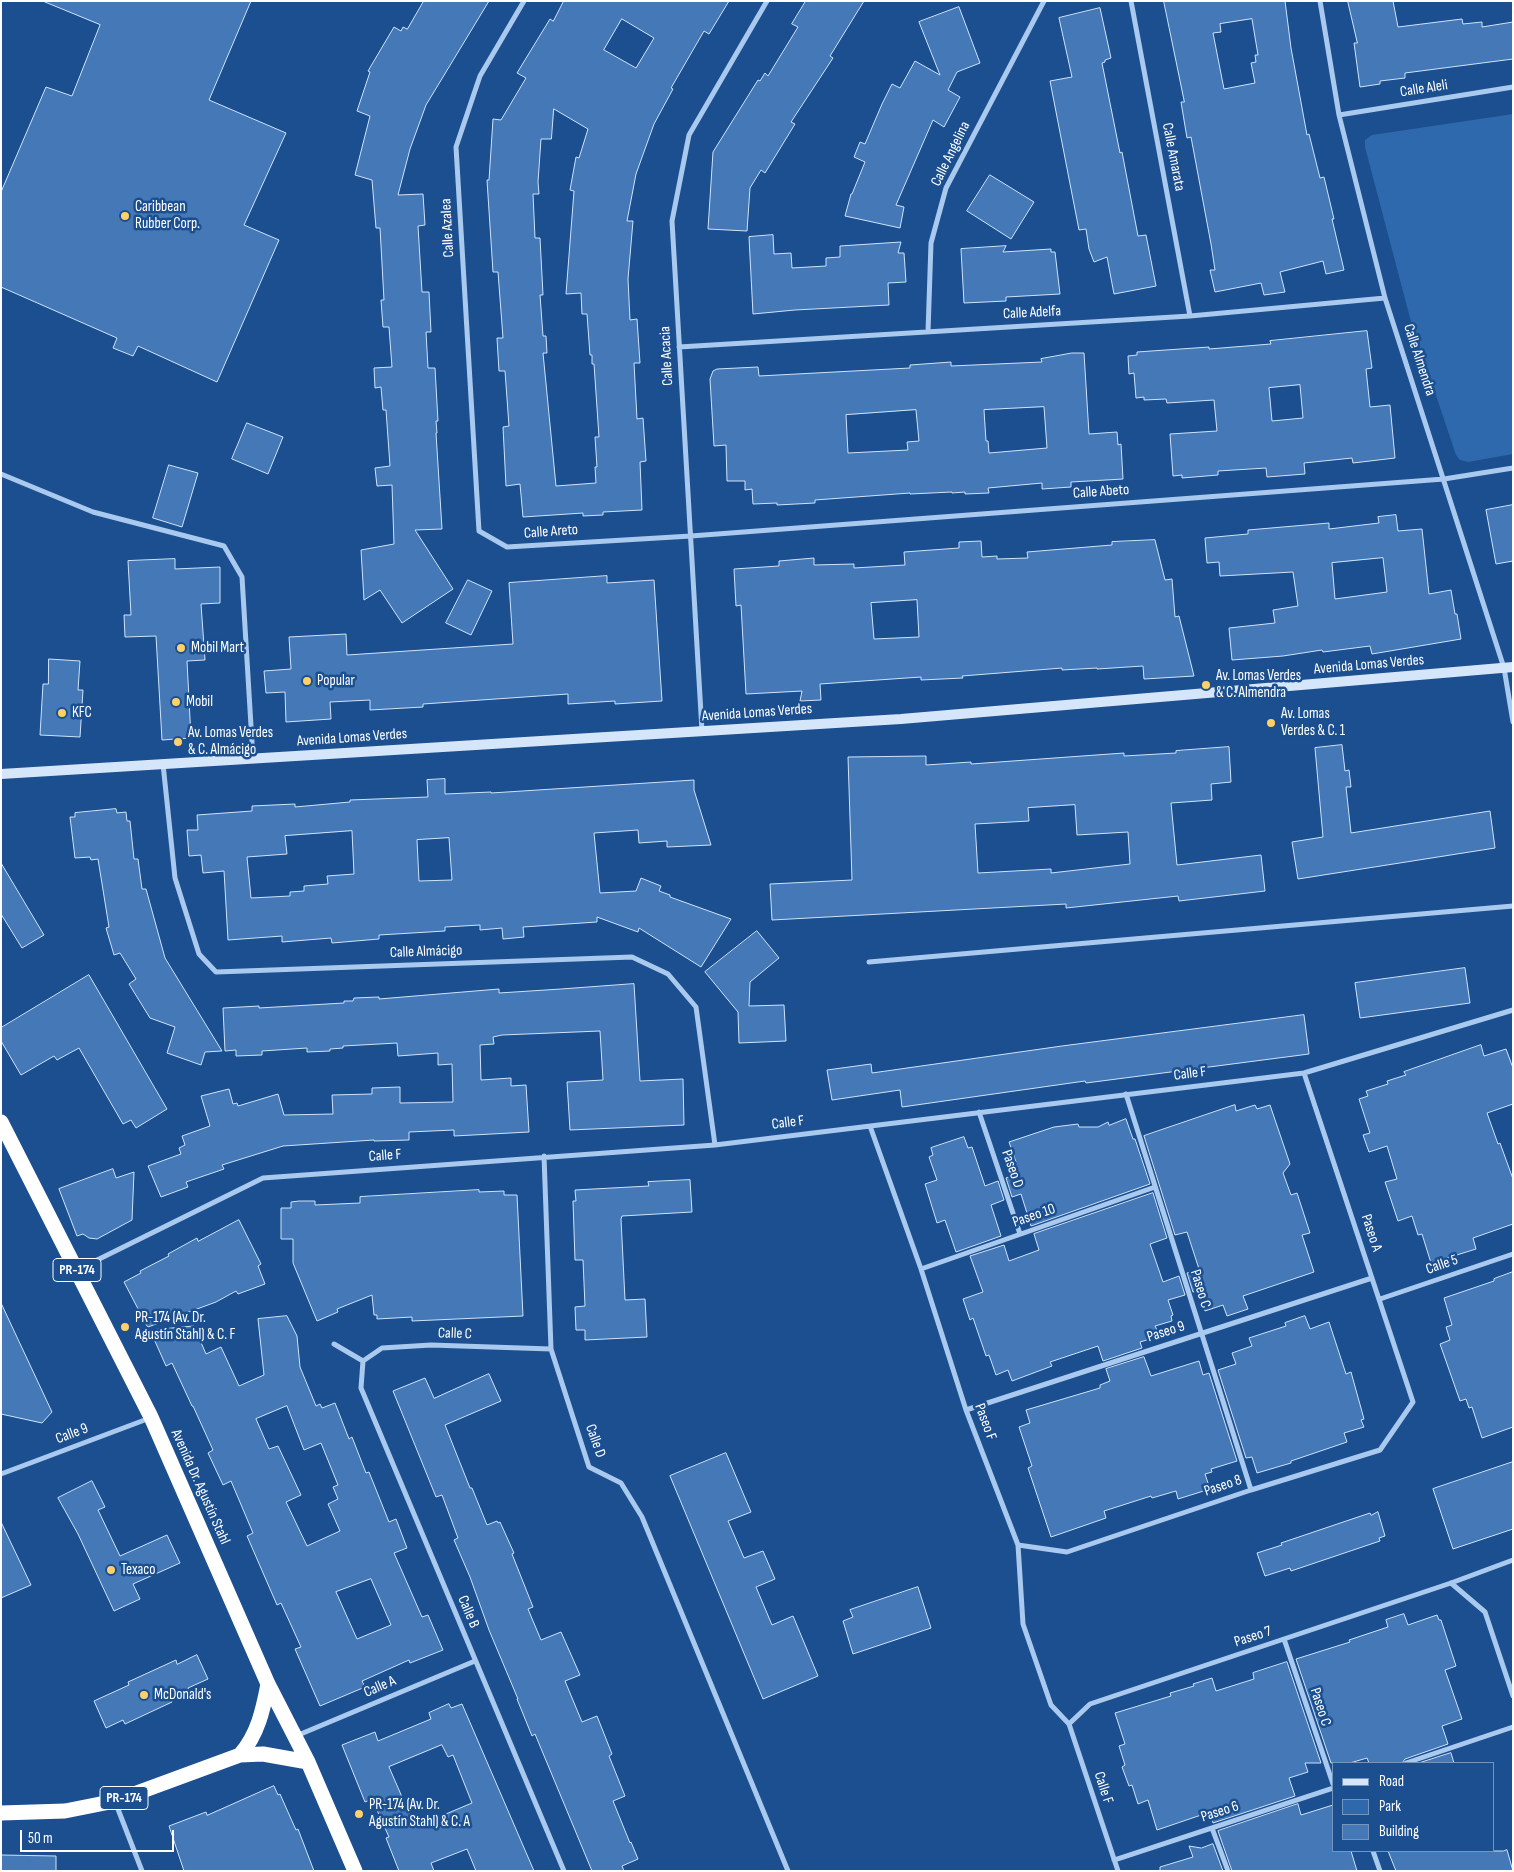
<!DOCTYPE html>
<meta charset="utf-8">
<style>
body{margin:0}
#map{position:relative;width:1514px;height:1872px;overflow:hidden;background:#1b4f8f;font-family:"Sofia Sans Condensed",sans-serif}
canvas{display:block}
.frame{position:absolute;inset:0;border:2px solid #fff;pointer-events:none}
.legend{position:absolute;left:1332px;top:1762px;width:162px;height:90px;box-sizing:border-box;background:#1b4f8f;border:1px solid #7695bc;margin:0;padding:6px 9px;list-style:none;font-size:15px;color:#fff}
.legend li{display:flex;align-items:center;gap:10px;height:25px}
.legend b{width:25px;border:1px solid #7695bc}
.scale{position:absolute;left:20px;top:1830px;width:154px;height:22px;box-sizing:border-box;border:2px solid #fff;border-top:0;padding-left:6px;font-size:15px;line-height:18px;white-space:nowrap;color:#fff;-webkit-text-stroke:4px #1b4f8f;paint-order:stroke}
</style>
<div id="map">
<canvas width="1514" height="1872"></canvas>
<div class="frame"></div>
<ul class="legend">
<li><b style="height:6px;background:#d6e6fa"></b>Road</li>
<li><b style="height:14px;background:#2e69ad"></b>Park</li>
<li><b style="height:14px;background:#4478b7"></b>Building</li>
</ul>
<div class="scale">50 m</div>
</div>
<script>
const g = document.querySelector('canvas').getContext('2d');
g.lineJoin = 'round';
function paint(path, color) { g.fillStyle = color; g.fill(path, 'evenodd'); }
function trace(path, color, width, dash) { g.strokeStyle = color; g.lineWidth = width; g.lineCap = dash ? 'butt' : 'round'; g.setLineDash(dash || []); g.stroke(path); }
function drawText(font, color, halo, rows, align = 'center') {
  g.font = font + ' "Sofia Sans Condensed",sans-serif'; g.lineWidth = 5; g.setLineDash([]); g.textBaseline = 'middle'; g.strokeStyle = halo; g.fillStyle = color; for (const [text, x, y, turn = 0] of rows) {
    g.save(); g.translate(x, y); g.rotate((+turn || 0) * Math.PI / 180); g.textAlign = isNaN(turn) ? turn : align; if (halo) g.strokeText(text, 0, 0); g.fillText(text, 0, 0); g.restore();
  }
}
paint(new Path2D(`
 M1513,114v340l-45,8 -8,-2 -4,-5 -46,-137 -45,-171v-7l7,-5z`), '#2e69ad');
const building = new Path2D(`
 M43,1h208l-42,99 77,33 -42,92 35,15 -62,142 -79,-36 -5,10 -20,-8 4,-10 -116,-51v-95l45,-105 26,9 28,-71z
 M424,1h65l-63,104 -16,44 -12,46 25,-1 2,31 -7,1 4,66h7l2,40h-5l2,36h7l3,53h-2l1,12h-1l6,96 -27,1 38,59 -51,34 -22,-33 -16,10 -3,-50 33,-6 -2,-59 -15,1 -2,-18 15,-2 -4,-56h-3l-2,-23 -6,1 -1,-20 18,-1 -3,-40h-6l-2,-27h3l-4,-72h-4l-4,-48 -17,-5 15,-59 -13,-5 13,-39 -2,-1 26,-44 7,4 2,-4 4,2z
 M564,1h165l-20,33 -5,-3 -33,57 2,1 -19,35 -18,50 -9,47h6l-5,58 2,41 7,-1 3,44h-6l3,56 6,-1 3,43 -6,1 2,48 -39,2v3l-20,1v-3l-60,4 -3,-33 -14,2 -3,-59 6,-1 -4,-55h-6l-2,-33h6l-5,-66h-5l-6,-92h2l4,-61 8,1 25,-42 -9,-5 33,-54 3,2zM622,19l32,19 -18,30 -32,-18zM554,109l34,20 -9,29 -3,-1 -6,33 4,1 -8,103 15,-1 1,21h5l3,41h2v9h2l5,73h-4l2,30h-2l1,16 -40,3 -13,-133h4l-1,-17h-3l-3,-41h3l-3,-57h-5l-2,-44h6l-1,-12 3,-43h10z
 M806,1h58l-34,55 3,2 -42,64 4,2 -30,49 -4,-3 -11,18 -3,43 -39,-2 5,-77 45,-72 2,1 5,-8 3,3 30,-49 -6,-3z
 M1164,1h121l6,47 16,87 2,-1 11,44 4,-1 10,42h-2l12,51 -18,4 -3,-13 -43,11 5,20 -21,3 -3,-12 -46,9 -5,-22h5l-4,-26 -20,-107 -4,1 -6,-36h3zM1252,19l6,36h-3l1,7 -5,1 4,20 -31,6 -11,-56 8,-1 -1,-8z
 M1348,1h45l5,26 64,-8 1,5 19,-2v5l31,-5v37l-108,14v5l-25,3v3l-20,3 -6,-44h3z
 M959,7l21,56 -23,9 -9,18 12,7 -16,30 -11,-7 -37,85 8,2 -4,21 -55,-12 6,-22h1l13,-32 -11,-5 6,-15 5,2 17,-40 10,-20 8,4 15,-27 25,14 -21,-53z
 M1100,8l11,50 -6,2v2l-3,1 18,90 2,-1 16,84 8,-1 10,51 -42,8 -7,-37 -13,5 -5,-13 -3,-20 -7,1 -29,-149 22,-4 -13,-59z
 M990,175l44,27 -23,37 -44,-28z
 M773,235l1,19 17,-1 1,15 34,-2v-8l14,-1v-11l61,-4 -3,11h6l2,29 -18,1 1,22 -94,5 -42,4 -4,-77z
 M1006,246l-3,6 48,-3v3h4l5,42 -54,3v4l-42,2 -3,-54z
 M1367,331l5,37 -6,1 4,38 20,-2 5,53 -42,5 -1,-5 -48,5 1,11 -38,3 -1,-9 -48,3v4l-36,3v-3l-9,1 -3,-42 47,-3 -3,-31 -47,3 -1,-4 -22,1v-3l-8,1 -2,-25 -5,1 -1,-18 9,-1v-3l72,-5v2l62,-5 -1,-3zM1300,385l3,33 -31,3 -3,-33z
 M1072,353h12l5,81 28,-2 1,13 3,-1 2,35 -52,3v5l-29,2v-6l-54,5 1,5 -24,1v-2l-13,1v-1l-42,2v-1l-95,7v3l-38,2v-2l-24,1 -1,-15 -7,1v-9h-18l-1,-36 -12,1 -4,-67 3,-8 4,-2 41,-2 1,9 151,-8v-3l41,-3v4l91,-4 -1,-3zM1044,407l3,41 -58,5 -1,-12h-2l-2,-31zM916,410l3,31 -12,1 1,8 -60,3 -2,-38z
 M247,423l36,14 -15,37 -36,-15z
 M169,465l29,8 -16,54 -29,-9z
 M1513,505v56l-17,3 -10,-54z
 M1396,515l2,16 24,-2 7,65 22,-4 4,24h2l4,25 -89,15 -2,-8 -47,6 -1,-2 -39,6 -51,4 -3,-32 46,-5 -2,-13 25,-4 -5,-34 -73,4 -1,-14 -12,1 -2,-25 43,-4v-4l81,-7v6l50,-6 -1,-6zM1383,558l4,34 -52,7 -3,-36z
 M1155,540l10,40 7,-1 3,38 4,-1 15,60 -50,3 -1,-13 -46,3v-1l-35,2v-2l-100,8 1,2 -42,2v-3l-101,7 1,16 -21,1 2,-10 -56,3 -5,-89 -5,1 -2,-37 45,-3v-5l35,-3v7l40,-1v4l51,-3 -1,-13 55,-4v-6l22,-1 1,16 15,-1v3l31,-1 -1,-6 85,-7v-3zM917,600l2,37 -45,2 -3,-36z
 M175,559v10l45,-2v36l-19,1 4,56 -18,1 4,77 -29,2 -6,-104 -31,1 -1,-22h7l-3,-54z
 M607,576v7l47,-3 8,121 -47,3v-3l-47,3v-10l-145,10v3l-53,3v-10l-40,2 1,17 -45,3 -1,-30 -19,1 -2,-22 27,-2 -2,-32 57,-3 1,21 166,-11 -4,-61z
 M468,580l24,11 -21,44 -25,-12z
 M49,659l31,2 -2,29h5l-3,47 -40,-2 3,-51h5z
 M1342,745l3,26 4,-1 2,17h-5l5,46 139,-22 5,37 -197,31 -6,-37 31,-5 -8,-89z
 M1229,747l2,35 -20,2 1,16 -41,3 6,62 84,-10 4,36 -86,10 -1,-5 -112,12v-4l-294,16 -2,-36 82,-4 -4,-123 78,-1v9l45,-3v2l153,-11v3l52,-3v-2zM1075,805l2,30 51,-3 2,32 -79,9v-4l-73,4 -3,-49 54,-3 -1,-13z
 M445,779v15l46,-2v1l203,-13v10l17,55 -44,2v-6l-28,2 -1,-13 -44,3 6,60 36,-2 5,-13 20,8 -2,5 11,4v2l61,22 -30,48 -62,-39 -1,4 -41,-15v5l-74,5 1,10 -21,2 -1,-11 -22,2v-5l-35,2v4l-66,4v4l-47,4 -1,-5 -49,4v-6l-54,4 -4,-69 -21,2 -2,-18 -12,1 -2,-26h11l-1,-15 55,-4v-5l43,-2v3l55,-5v-2l78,-3 -1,-17zM352,831l2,43 -27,2 1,8 -24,2v5l-14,1v4l-39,2 -4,-41 40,-3 -2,-18zM449,838l3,42 -33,1 -2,-41z
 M116,809l1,4 9,-1 1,9h3l4,38h4l4,30h4l19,69 57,93 -17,1 -4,13 -34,-12 8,-26 -25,-9 -21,-34 7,-5 -16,-26 -6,2 -8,-27 3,-1 -11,-68 -7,1 -1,-3 -15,1 -5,-41h5v-4z
 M1,863l43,72 -22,13 -21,-34z
 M757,931l22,27 -29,24 -1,24 35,-1 2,36 -47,2 -1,-31 -33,-40z
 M1465,968l5,35 -110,15 -5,-35z
 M89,975l78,134 -31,19 -5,-8 -8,4 -44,-76 -22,12 -3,-4 -33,19 -20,-34v-13z
 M634,984l6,97 43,-2 1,46 -114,5 -3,-48 36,-2 -3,-49 -98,4 -9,2 1,7 -14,1 1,35 30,-2v8l15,-1 3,47 -75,4v-6l-45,2v8l-35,1v-1l-91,6 -61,19 2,4 -38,13 2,5 -27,10 -13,-31 33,-12 -2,-6 6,-3 -3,-9 28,-10 -9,-30 28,-7 4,15 4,-1 1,3 40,-12 6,21 49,-1 -1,-19 40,-1v-6l28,-1v16l53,-1 -1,-38 -14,1v-12l-40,3 -1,-13 -54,3v2l-13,1v2l-23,1v-4l-45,3v4l-26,1v-6l-11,1 -2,-43 36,-2v2l85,-5v-2h9l1,-3 25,-1v2l120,-10v4l62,-4z
 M1304,1015l5,39 -223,29 -1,-2 -183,26 -2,-17 -68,10 -5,-30 44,-6 1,9 190,-27z
 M1481,1045l3,11 22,-7 7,19v36l-26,9 11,31 2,-1 13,36v45l-40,14 3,11 -45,14 -9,-29 -4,1 -6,-19 -14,5 -13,-39 12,-3 -10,-33 -18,6 -6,-17 7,-2 -11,-34 9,-3 -2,-5 22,-7 -1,-3 19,-6 -2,-3z
 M1235,1105l1,6 19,-6 2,4 13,-4 20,59 -7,9 8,22 6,-2 13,40 -8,2 12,37 -71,24 5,13 -21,7 -4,-11 -18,6 -6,-20 -6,1 -6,-19 12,-4 -12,-37 -12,3 -31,-99z
 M1126,1119l7,20h2l15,45 -119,42 -10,-32 -9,3 -6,-19 8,-3 -3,-11 5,-2 -7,-20 45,-15 24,-3 1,3h19l10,-5 1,3z
 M964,1137l4,11 4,-1 13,39 13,-5 6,19 -13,5 10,31 -45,16 -11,-32 -8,3 -12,-39 12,-4 -8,-23 4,-2 -2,-7z
 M113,1169l3,9 18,-6 -2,48 -35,19 -8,-1 -6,-4 -6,2 -18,-47z
 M690,1180l2,32 -70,4 -1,3 4,81 20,-1 2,38 -62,3v-10h-9l-1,-23 10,-1 -2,-46h-8l-2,-59h3l-1,-11 74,-4 -1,-4z
 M479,1190v2l25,-1v4h13l6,121 -111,5v-4l-35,2v-4h-3l-2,-20 -35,14 1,3 -21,9 -24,-58v-24h-12v-31h10v-6l8,-1h16v4l45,-2v-6z
 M1153,1193l14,45 -17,6 13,38 16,-6 6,19 -17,5 5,15 -2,1 1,5 -17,5 2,4 -9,2 2,7 -10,3 2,6 -39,13 -5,-15 -48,16 2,4 -40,15 -4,-11 -12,5 -7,-20 -3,1 -13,-38 -3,2 -7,-21 20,-7 -13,-36 34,-11 5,16 30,-11 -5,-16z
 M239,1220l22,44 -3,2 7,18 -27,10 -2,-3 -20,11 -68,25 -1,-1 -23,-44 17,-9 -1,-2 29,-15 -1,-2 29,-16 1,3z
 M1513,1272v155l-31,11 -10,-31 -3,1 -3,-9 -6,2 -20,-57 10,-4 -4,-13 6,-2 -8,-27 50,-17v-2z
 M1,1303l51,109 -10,11 -41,-9z
 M287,1316l10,20 3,31 16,39 4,-2 2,4 13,-5 14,36 3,-2 14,36 3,-1 20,50 7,-3 11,29 -13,5 28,64 6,-2 15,35 -33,13 -1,-3 -47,21 3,6 -45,19 -25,-57 6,-2 -20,-44 -4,2 -30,-69 6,-3 -22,-52 -8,4 -15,-32 5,-3 -20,-44h-1l-20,-43 -6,3 -16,-36 44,-4 12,28 15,-7 18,39 25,-11 -6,-56zM287,1406l17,44 17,-7 17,42 -5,2 5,12 -10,5 12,27 -33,15 -21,-44 15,-7 -23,-49 -9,3 -13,-30zM371,1579l20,46 -34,14 -21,-47z
 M1305,1316l5,13 19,-7 17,52 5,-2 13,47 -3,1 3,7 -20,6 3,9 -56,19v2l-34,10 -5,-16 -6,1 -28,-88 18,-6 -4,-11 20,-7 -3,-8 37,-12 -1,-3z
 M1144,1357l7,19 48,-15 4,14 6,-2 28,88 -26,8 1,3 -7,2 5,15 -32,10 -2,-8 -24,7 -1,-2 -47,15 2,7 -55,19 -23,-69 4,-2 -13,-39 11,-4 -4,-13 74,-22v-3l10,-4 -4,-12z
 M489,1374l12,27 -56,24 25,63h2l15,37 10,-4 1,2 2,-1 14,31 -2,1 21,53 -5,2 13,31 20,-8 19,43 -15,6 17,41 15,-6 15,38 -3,2 16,40 -12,5 17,42 1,-1 7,17 -16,7 2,5h-32l-57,-137 -3,2 -15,-37h1l-29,-69 -19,-53 -16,-37 4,-2 -16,-43 -6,2 -43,-106 32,-13 9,20z
 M726,1453l25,59 -23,9 16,37 19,-7 12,28 -19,8 16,38 21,-9 25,60 -55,23 -93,-223z
 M1513,1462v67l-60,20 -20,-60z
 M92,1481l13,26 -7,3 22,46 47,-21 13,28 -47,21 7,15 -26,12 -36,-77 -20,-36z
 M1378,1512l7,24 -6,2 1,3 -89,30 -1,-3 -25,8 -8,-23 25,-8 -1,-2 89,-30 1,2z
 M1,1522l30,63 -30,13z
 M918,1587l13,41 -78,26 -10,-33 10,-4 -3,-7z
 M1404,1614l4,11 29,-10 2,5h2l15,46 -11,4 17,49 -20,7 6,18 -43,15 -3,4h-33l-2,-5 -17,5h-19l-35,-104 54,-17 -1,-2 39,-13 -2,-7z
 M197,1655l11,24 -20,9 1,3 -18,8 1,3 -47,22 -2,-4 -17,8 -12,-27 35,-16 -1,-3 48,-22 1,4z
 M1287,1662l34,101h-16l3,9 -19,6 6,18 -82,27 -3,-11 -53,18 -9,-30 -10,4 -6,-19 -3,1 -7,-19 3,-2 -6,-19 6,-2 -10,-31 56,-17 -1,-3 24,-7 -1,-2 19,-6 4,13 38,-12 -1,-6z
 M449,1704l2,4 11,-4 72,167h-58l-9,-22 -36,14 3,8h-35l-13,-33 3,-1 -17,-38 -7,3 -23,-57 33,-13 3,9 53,-22 -2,-6zM442,1745l6,12 5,-2 19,48 -57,24 -26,-60z
 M1451,1753l3,10h-35z
 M274,1786l4,9 2,-1 16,36 2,-1 16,42h-130l-15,-45 37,-14 1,3z
 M1298,1804l3,11 32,-10v46h18l6,20h-125l-14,-40z
 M1213,1844l10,27h-63v-4l33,-10 -4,-11 12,2z
 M1507,1850l6,21h-117l-8,-20h115z
 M1,1855l55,1v15h-55z`);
paint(building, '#4478b7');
trace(building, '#cfe3fa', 1);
trace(new Path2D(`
 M524,1l-44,75 -24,71 23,384 28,16 184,-11 753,-57 69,-11
 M1131,1l59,315
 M1320,1l19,114 46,183 119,370 9,54
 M1339,115l174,-28
 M928,332l3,-89 15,-55 98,-187
 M679,347l511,-31 195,-18
 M1,474l92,38 131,34 18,31 11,182
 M702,731l-30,-510 17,-86 78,-134
 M163,764l12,114 24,76 17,18 416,-15 36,17 28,33 19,138
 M869,962l644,-56
 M1126,1094l125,396
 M979,1112l41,122
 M870,1126l51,143 45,141 52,135 5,79 28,81 18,19 49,147
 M544,1156l7,193 38,118 32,16 21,34 146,354
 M921,1269l234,-82
 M77,1270l186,-92 452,-33 589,-72 209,-63
 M1380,1299l133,-45
 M334,1344l29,17
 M363,1361l-2,27 203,483
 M363,1361l19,-13 49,-3 120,4
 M966,1410l406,-132
 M1,1474l149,-56
 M1018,1545l49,7 184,-62 129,-40 33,-48 -109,-329
 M1451,1583l34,29 28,84
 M1284,1639l49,145
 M1069,1724l21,-20 361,-121 62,-23
 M296,1736l179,-75
 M1406,1763l107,-36
 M116,1804l26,67
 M1212,1828l16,43
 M1373,1851l7,20
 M1114,1860l219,-72`), '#a9c9ee', 5);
trace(new Path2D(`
 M1,774l900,-55 612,-52`), '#d6e6fa', 10);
trace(new Path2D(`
 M1,1122l150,295 117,267 40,78 47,109
 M240,1755c18,-21 23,-45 28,-71
 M1,1813l64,-2 50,-10 125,-46 23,-1 45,8`), '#fff', 15);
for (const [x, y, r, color] of [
 [125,216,5,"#ffd166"],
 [181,648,5,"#ffd166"],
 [307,681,5,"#ffd166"],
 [1206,685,5,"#ffd166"],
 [176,702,5,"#ffd166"],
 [62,713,5,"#ffd166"],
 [1271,723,5,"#ffd166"],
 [178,742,5,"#ffd166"],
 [125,1327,5,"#ffd166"],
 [111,1570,5,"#ffd166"],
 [144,1695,5,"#ffd166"],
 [359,1814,5,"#ffd166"]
]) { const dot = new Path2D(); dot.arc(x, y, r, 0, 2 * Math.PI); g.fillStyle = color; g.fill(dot); trace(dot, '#1b4f8f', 2); }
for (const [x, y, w] of [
 [77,1270,48],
 [124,1798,48]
]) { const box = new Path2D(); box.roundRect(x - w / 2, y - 11.5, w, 23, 4); g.fillStyle = '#1b4f8f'; g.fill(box); trace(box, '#fff', 1); }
drawText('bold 14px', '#fff', null, [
 ["PR-174",77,1270],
 ["PR-174",124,1798]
]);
drawText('15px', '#fff', '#1b4f8f', [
 ["Calle Aleli",1424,89,-9],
 ["Calle Angelina",951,154,-64],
 ["Calle Amarata",1173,157,79],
 ["Calle Azalea",448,228,-93],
 ["Calle Adelfa",1032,313,-3],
 ["Calle Acacia",667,356,-93],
 ["Calle Almendra",1419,360,72],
 ["Calle Abeto",1101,492,-4],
 ["Calle Areto",551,532,-4],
 ["Avenida Lomas Verdes",1369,665,-5],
 ["Avenida Lomas Verdes",757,713,-4],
 ["Avenida Lomas Verdes",352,738,-4],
 ["Calle Almácigo",426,952,-2],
 ["Calle F",1190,1074,-7],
 ["Calle F",788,1123,-7],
 ["Calle F",385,1156,-4],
 ["Paseo D",1012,1169,71],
 ["Paseo 10",1034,1216,-19],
 ["Paseo A",1371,1233,72],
 ["Calle 5",1442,1265,-19],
 ["Paseo C",1200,1289,73],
 ["Paseo 9",1166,1332,-18],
 ["Calle C",455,1334,2],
 ["Paseo F",985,1422,70],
 ["Calle 9",72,1434,-21],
 ["Calle D",595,1441,70],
 ["Paseo 8",1223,1486,-19],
 ["Avenida Dr. Agustín Stahl",200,1487,66],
 ["Calle B",468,1612,67],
 ["Paseo 7",1253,1637,-18],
 ["Calle A",380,1687,-23],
 ["Paseo C",1320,1707,72],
 ["Calle F",1103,1788,72],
 ["Paseo 6",1220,1812,-18]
]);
drawText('15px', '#fff', '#1b4f8f', [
 ["Caribbean",135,207],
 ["Rubber Corp.",135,224],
 ["Mobil Mart",191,648],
 ["Av. Lomas Verdes",1216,676],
 ["& C. Almendra",1216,693],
 ["Popular",317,681],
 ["Mobil",186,702],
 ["KFC",72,713],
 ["Av. Lomas",1281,714],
 ["Verdes & C. 1",1281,731],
 ["Av. Lomas Verdes",188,733],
 ["& C. Almácigo",188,750],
 ["PR-174 (Av. Dr.",135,1318],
 ["Agustín Stahl) & C. F",135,1335],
 ["Texaco",121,1570],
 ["McDonald's",154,1695],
 ["PR-174 (Av. Dr.",369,1805],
 ["Agustín Stahl) & C. A",369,1822]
], 'left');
</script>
